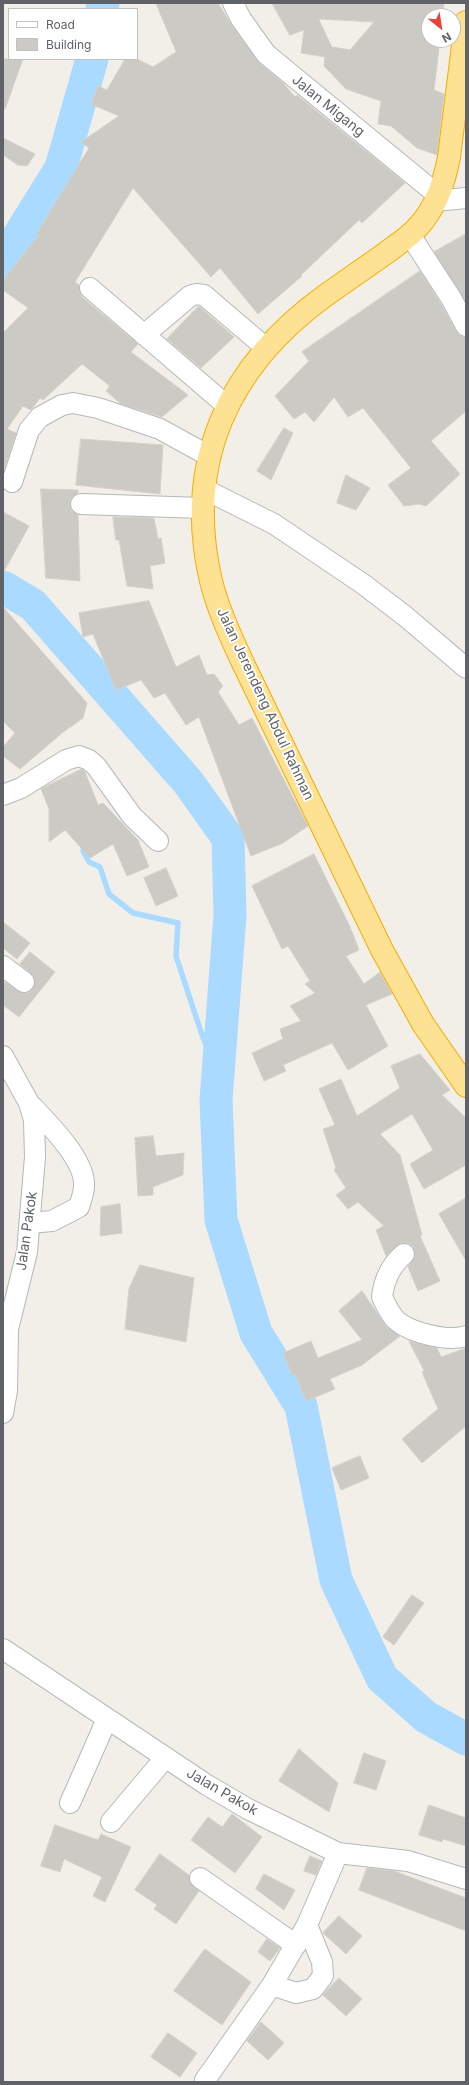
<!DOCTYPE html>
<style>
body{margin:0}
#map{position:relative;width:469px;height:2085px;overflow:hidden;background:#f1efe8;font-family:Inter,sans-serif}
canvas{display:block}
.frame{position:absolute;inset:0;border:4px solid #5f6368;pointer-events:none}
.legend{position:absolute;left:8px;top:8px;width:130px;height:52px;box-sizing:border-box;background:#fff;border:1px solid #bfc1c3;margin:0;padding:5px 7px;list-style:none;font-size:12px;color:#5f6368}
.legend li{display:flex;align-items:center;gap:8px;height:20px}
.legend b{width:20px;border:1px solid #bfc1c3}
.north{position:absolute;left:421px;top:8px;width:40px;height:40px;box-sizing:border-box;background:#fff;border:1px solid #bfc1c3;border-radius:50%;rotate:150deg;font-size:11px;font-weight:700;line-height:16px;text-align:center;color:#5f6368}
.north::after{content:'';display:block;margin:auto;width:14px;height:18px;background:#ea4335;clip-path:polygon(50% 0,100% 100%,50% 72%,0 100%)}
</style>
<div id="map">
<canvas width="469" height="2085"></canvas>
<div class="frame"></div>
<ul class="legend">
<li><b style="height:5px;background:#fff"></b>Road</li>
<li><b style="height:11px;background:#cccac5"></b>Building</li>
</ul>
<div class="north">N</div>
</div>
<script>
const g = document.querySelector('canvas').getContext('2d');
g.lineJoin = 'round';
function trace(path, color, width, dash) { g.strokeStyle = color; g.lineWidth = width; g.lineCap = dash ? 'butt' : 'round'; g.setLineDash(dash || []); g.stroke(path); }
function paint(path, color) { g.fillStyle = color; g.fill(path, 'evenodd'); }
function drawText(font, color, halo, rows, align = 'center') {
  g.font = font + ' Inter,sans-serif'; g.lineWidth = 3.5; g.setLineDash([]); g.textBaseline = 'middle'; g.strokeStyle = halo; g.fillStyle = color; for (const [text, x, y, turn = 0] of rows) {
    g.save(); g.translate(x, y); g.rotate((+turn || 0) * Math.PI / 180); g.textAlign = isNaN(turn) ? turn : align; if (halo) g.strokeText(text, 0, 0); g.fillText(text, 0, 0); g.restore();
  }
}
trace(new Path2D(`
 M83,851l6,11 11,5 9,27 24,19 45,10 -2,33 25,76 17,45`), '#aadaff', 5.5);
trace(new Path2D(`
 M102,9l1,-6
 M3,261l58,-93 31,-109
 M3,587l30,18 155,177 40,56 2,77 -14,185 5,120 35,113 45,73 35,174 46,98 44,39 40,22`), '#aadaff', 33);
const building = new Path2D(`
 M156,3h62l14,23 27,37 24,20 12,14 2,-2 108,88 -43,40 -3,-3 -58,55 1,1 -44,38 -38,-46 -9,9 -78,-89 -58,94 4,3v6l3,6 56,47 -7,8 57,43 -26,22 -41,-13 -15,-13 4,-5 -28,-22 -39,36 -3,-2 -9,12 -8,-4 -16,23 9,4 -13,40v-140l25,-25 -25,-18v-10l36,-45 -2,-2 52,-85 -8,-6 38,-26 -28,-12 7,-18 9,4 18,-31h12l16,8 23,-15z
 M272,3h172l-1,13h-14v24h11l-6,50 10,4 -7,61 -20,-7 -26,-22 -13,-2 3,-23 -35,-12 -22,-23 1,-9 -24,-4 3,-23 -14,5zM319,19l55,3 -24,28 -18,-3z
 M3,59h20l-18,50h-2z
 M3,138l32,16 -8,12 -9,-1 -15,-10z
 M466,234v68l-32,-50z
 M420,271l21,33 15,27 4,5 6,1v74l-35,30 29,33 -34,32 -7,-2 -15,2 -16,-21 23,-17 -48,-60 -15,9 -14,-20 -20,25 -9,-10 -11,7 -19,-23 34,-35 -7,-9z
 M199,306l35,31 -33,31 -34,-29z
 M284,428l9,5 -22,47 -14,-9z
 M81,439l82,6 -3,49 -84,-9z
 M346,475l24,13 -14,22 -19,-7z
 M41,489l37,1v3l-7,5 -1,6 1,6 7,5 2,66 -34,-3z
 M3,512l26,14 -26,47z
 M113,517l41,1 4,21 3,-1 4,25 -15,3 3,23 -26,-3 -8,-46h-3z
 M149,601l27,66 23,-12 8,20 7,-1 9,12 -5,6 21,33 13,-7 56,108 -25,17 -32,13 -52,-139 -13,8 -21,-32 -11,5 -13,-18 -25,10 -23,-56 -10,3 -4,-24z
 M3,607l84,96 -4,15 -21,15 -42,36 -17,-13v-9l12,-14 -12,-12z
 M82,769l3,3 13,33 5,-2 35,37 11,27 -22,9 -14,-32 -23,14 -25,-28 -16,12v-33l-8,-20z
 M314,854l36,73 9,23 -13,6 18,28 16,-12 12,22 -26,11 22,41 -40,24 -16,-27 -49,22 3,6 -22,10 -12,-28 31,-14 -3,-10 21,-8 -11,-15 25,-13 -10,-9 5,-3 -22,-35 -6,3 -30,-63z
 M166,868l12,28 -22,10 -12,-28z
 M3,922l27,21 -13,16 -14,-11z
 M30,952l25,20 -36,45 -16,-12v-20l2,-3 17,11h6l5,-4 2,-6 -1,-6 -14,-13z
 M420,1054l30,36 -8,5 24,23v47l-42,24 -14,-25 23,-14 -21,-36 -32,20 20,21 22,80 -2,1 20,45 -22,10 -10,-24 7,-10 -2,-11 -5,-3h-7l-15,13 -10,-26 8,-4 -26,-24 -10,7 -12,-14 10,-7 -12,-18 2,-2 -13,-39 12,-4 -16,-36 22,-10 16,37 43,-28 -9,-22z
 M153,1136l3,20 28,-3 -1,22 -30,12v8l-15,1 -3,-58z
 M466,1198v63l-27,-47z
 M120,1204l2,29 -22,3 1,-29z
 M140,1265l54,13 -8,64 -61,-13 4,-40z
 M362,1291l24,35 14,10 -38,29 -32,14 5,10 -29,12 -11,-27 -3,1 -9,-22 28,-12 7,17 44,-18 -23,-29z
 M409,1341l28,7 4,9 25,-9v78l-44,37 -20,-24 36,-30 -16,-37 2,-1z
 M360,1456l9,22 -28,12 -9,-22z
 M412,1595l12,8 -30,42 -11,-8z
 M299,1749l39,34 -9,29 -50,-31z
 M364,1753l22,8 -10,29 -22,-7z
 M429,1805l37,13v28l-23,-7 -1,3 -23,-7z
 M232,1814l30,23 -27,36 -44,-33 17,-23 14,10z
 M55,1825l43,15 3,-6 30,13 -26,55 -12,-6 9,-19 -38,-18 -4,13 -19,-6z
 M160,1854l29,21 1,8 9,8 -23,33 -22,-15 3,-4 -22,-15z
 M310,1856l12,5 -6,14 -12,-4z
 M367,1868l27,3 72,27v33l-107,-41z
 M264,1874l31,16 -11,20 -28,-21z
 M339,1916l23,20 -16,18 -23,-21z
 M267,1939l13,9 -10,13 -12,-9z
 M205,1949l46,33 -29,43 -48,-34z
 M339,1978l23,21 -16,17 -23,-21z
 M261,2022l23,21 -16,17 -21,-19z
 M168,2033l29,20 -17,24 -29,-20z`);
paint(building, '#cccac5');
trace(building, '#d6d1c6', 1);
const minor = new Path2D(`
 M233,3l8,16 25,35 173,142
 M435,201l31,-3
 M410,235l41,63 15,28
 M90,288l136,117
 M144,335l46,-39 6,-2 8,1 62,53
 M12,482l17,-52 11,-13 22,-12 11,-2 25,5 62,21 49,27
 M204,489l70,35 89,60 42,32 61,52
 M81,504l122,4
 M3,795l18,-7 45,-28 13,-4 10,4 7,6 36,50 26,25
 M3,966l21,16
 M3,1056l26,47 5,17 1,37 -8,95 -19,77 -1,62 -4,22
 M29,1103c17,18 57,57 55,83 0,7 -3,14 -5,21l-27,14 -22,2
 M404,1254c-13,11 -20,26 -22,43 4,8 8,18 15,24 14,12 52,21 69,15
 M3,1649l204,136 41,24 90,44 70,8 58,18
 M70,1803l37,-84
 M111,1822l54,-64
 M200,1878l96,67
 M272,1985l24,8 17,-4 10,-13 -1,-14 -15,-37
 M205,2080l67,-95 35,-60 31,-72`);
const highway = new Path2D(`
 M466,22l-17,135c-5,26 -13,51 -32,71 -9,10 -21,17 -31,25 -20,14 -40,28 -60,42 -97,70 -143,167 -115,286 7,28 19,54 31,80l140,289 41,74 43,62`);
trace(minor, '#b5b8bc', 22);
trace(highway, '#f9ab00', 24);
trace(minor, '#fff', 20);
trace(highway, '#fde293', 22);
drawText('14px', '#5f6368', '#fff', [
 ["Jalan Migang",328,106,39],
 ["Jalan Jerendeng Abdul Rahman",265,704,65],
 ["Jalan Pakok",27,1231,-82],
 ["Jalan Pakok",222,1792,30]
]);
</script>
